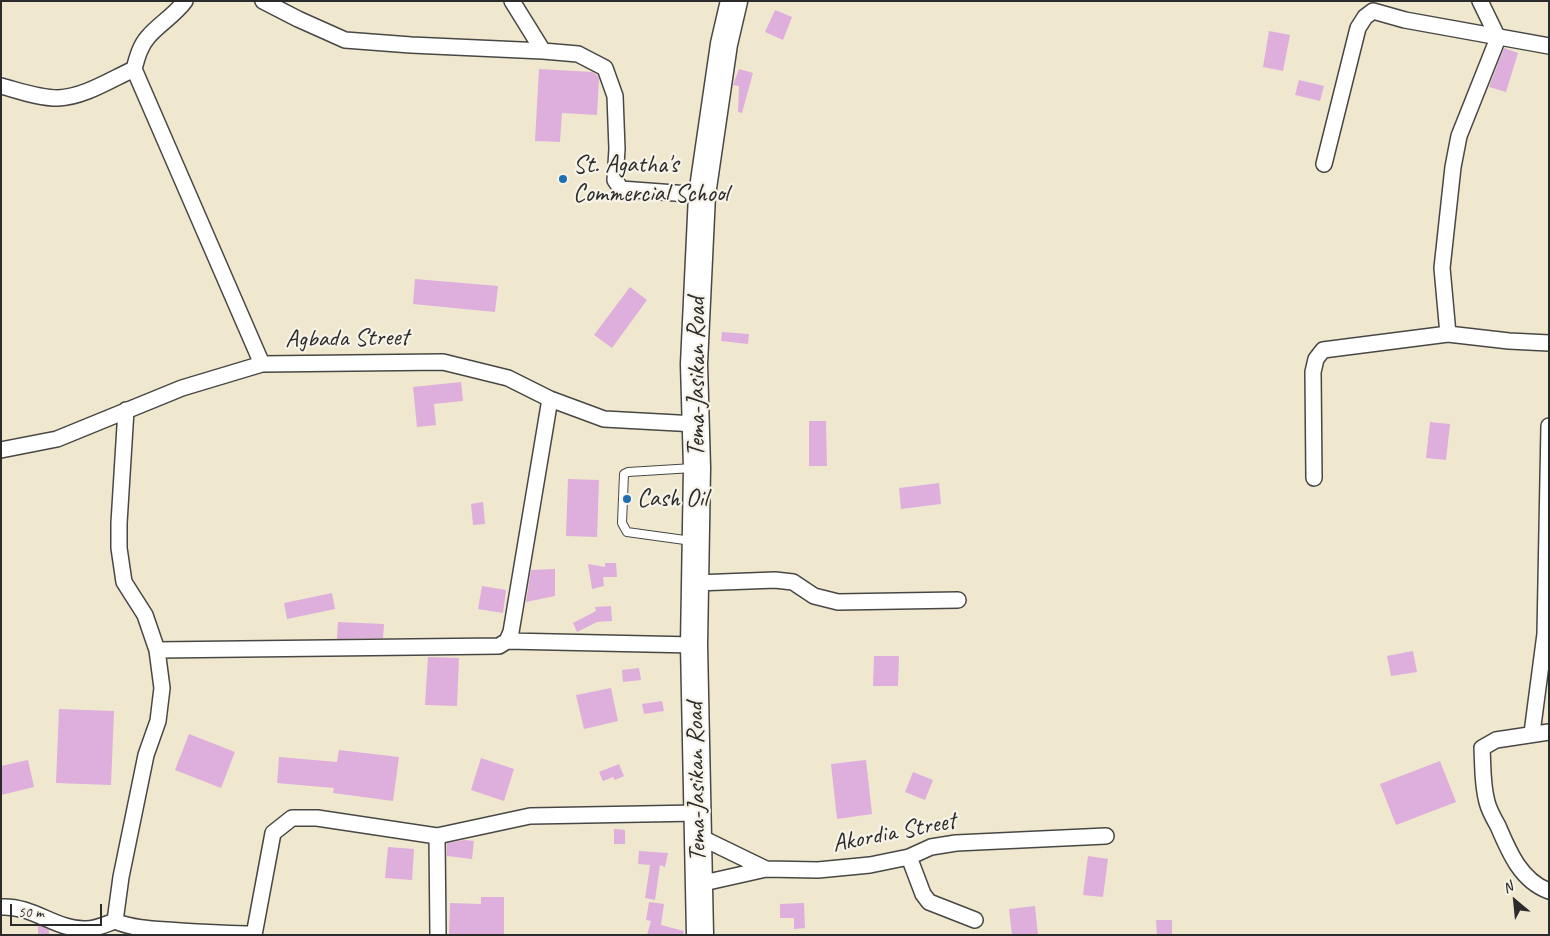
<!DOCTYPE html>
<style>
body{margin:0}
#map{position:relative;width:1550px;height:936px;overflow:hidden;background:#efe8cf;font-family:Caveat,sans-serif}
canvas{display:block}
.frame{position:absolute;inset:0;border:2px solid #2b2b2b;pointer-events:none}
.north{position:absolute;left:1490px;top:876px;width:50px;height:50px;-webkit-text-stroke:4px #f7f3e8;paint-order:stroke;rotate:332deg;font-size:14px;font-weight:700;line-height:20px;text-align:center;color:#2b2b2b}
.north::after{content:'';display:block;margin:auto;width:18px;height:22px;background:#2b2b2b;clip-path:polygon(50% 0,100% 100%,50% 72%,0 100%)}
.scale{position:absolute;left:10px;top:904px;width:92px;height:22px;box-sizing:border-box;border:2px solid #2b2b2b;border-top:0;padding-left:6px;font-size:15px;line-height:18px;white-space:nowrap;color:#2b2b2b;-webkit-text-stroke:4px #f7f3e8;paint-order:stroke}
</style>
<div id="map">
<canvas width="1550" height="936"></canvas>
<div class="frame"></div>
<div class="north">N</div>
<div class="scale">50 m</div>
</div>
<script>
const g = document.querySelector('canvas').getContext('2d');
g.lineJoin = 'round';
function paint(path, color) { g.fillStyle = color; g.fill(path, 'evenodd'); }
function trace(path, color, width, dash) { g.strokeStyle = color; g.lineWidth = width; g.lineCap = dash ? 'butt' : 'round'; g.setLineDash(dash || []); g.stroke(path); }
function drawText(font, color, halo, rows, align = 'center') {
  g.font = font + ' Caveat,sans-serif'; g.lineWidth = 4.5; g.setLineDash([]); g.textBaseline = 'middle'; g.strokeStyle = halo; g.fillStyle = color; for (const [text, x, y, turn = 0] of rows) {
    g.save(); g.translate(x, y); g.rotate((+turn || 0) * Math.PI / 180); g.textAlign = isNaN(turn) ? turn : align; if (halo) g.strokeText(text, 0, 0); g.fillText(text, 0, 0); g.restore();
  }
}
paint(new Path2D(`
 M775,10l17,7 -9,23 -18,-8z
 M1269,31l21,4 -7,36 -20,-4z
 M1504,48l14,5 -12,39 -17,-5z
 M539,69l53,3 5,3 2,3 -2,37 -35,-2 -2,29 -25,-1z
 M739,69l14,4 -11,40 -4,-1 1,-26 -6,-1z
 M1299,80l25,6 -4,15 -25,-6z
 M415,279l83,7 -3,26 -82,-8z
 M630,287l17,13 -35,48 -18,-13z
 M722,332l27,2 -1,10 -27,-3z
 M461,382l2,19 -29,3 2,21 -19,2 -4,-40z
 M809,421h17l1,45h-18z
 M1430,422l20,2 -4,36 -20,-2z
 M568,479l31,1 -2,57 -31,-1z
 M939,483l2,21 -40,5 -2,-21z
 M483,502l2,22 -12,1 -2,-21z
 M605,563h11l1,14h-14l1,9 -12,3 -4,-25 17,3z
 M555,569v27l-29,6 5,-32z
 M482,586l24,4 -3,23 -25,-4z
 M332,593l3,16 -48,10 -3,-16z
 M611,606l1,15 -15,1 -20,10 -4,-9 23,-12 -1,-4z
 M338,622l46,2 -1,14 -46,1z
 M1413,651l4,21 -26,4 -4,-20z
 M874,656h25l-1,30h-25z
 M428,657l31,1 -2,48 -32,-1z
 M639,668l2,12 -18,2 -1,-12z
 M611,688l7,33 -34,8 -8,-34z
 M662,701l2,10 -20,3 -2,-10z
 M59,709l55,2 -3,74 -55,-2z
 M189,734l46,18 -14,36 -46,-18z
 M339,750l60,7 -6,44 -60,-8 1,-5 -57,-5 2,-26 58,5z
 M481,758l33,11 -10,32 -33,-11z
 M28,760l6,27 -33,8v-29z
 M866,760l6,54 -35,5 -6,-55z
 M1440,761l16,41 -60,23 -16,-41z
 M619,764l5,12 -9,4 -2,-3 -10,4 -4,-9z
 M913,772l20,8 -8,20 -20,-8z
 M614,829l11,1v14h-11z
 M464,840l10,1 -2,18 -25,-3v-13z
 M388,847l26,2 -2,31 -27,-2z
 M639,851l29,2 -3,14 -5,-2 -5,35 -10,-2 5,-33 -12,-1z
 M1088,856l20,3 -5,38 -20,-2z
 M481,897h23v38h-55l1,-32 31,1z
 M649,902l15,2 -3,21 23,6 -1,4h-36l4,-14 -5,-1z
 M804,903l1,25 -11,1v-11h-14v-14z
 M1035,906l3,29h-26l-3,-26z
 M1156,920h16v15h-15z
 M38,925l11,5v5h-11z`), '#deaedc');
const lane = new Path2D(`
 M692,541l-65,-9 -5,-9 2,-49 4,-2 65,-4`);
const street = new Path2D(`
 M185,1c-10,14 -26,23 -37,36 -8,9 -11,21 -14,32l128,295
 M263,1l35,18 47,21 66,5 132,6 35,3 27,14 10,28 2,53 -2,31 6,9 81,6
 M512,1l31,50
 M1,86c19,5 38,12 57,12 26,-1 52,-18 76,-29
 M1324,164l34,-136 7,-11 8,-6 32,9 144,26
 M1448,334l-6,-66 11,-101 6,-31 39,-98 -18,-37
 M126,410l-7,113v25l5,34 21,33 12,35 5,38 -4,33 -12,34 -25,122 -6,44c16,7 36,8 53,9 29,2 57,4 86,4
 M1,450l56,-11 125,-51 80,-24 181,-2 65,16 42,21 54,20 92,5
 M1314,478l-1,-106 3,-13 7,-9 125,-16 61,7 40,2
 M696,583l79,-3 18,2 21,14 24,6 120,-2
 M507,641l187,4
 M157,650l342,-4 8,-5 4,-9 39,-233
 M1549,732l-53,8 -14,8c1,17 0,36 5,54 2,8 7,17 11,24 11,26 23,55 51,65
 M1532,733l13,-99 4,-208
 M437,836l1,99
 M698,836l68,33 52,1 52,-5 39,-8 22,-10 25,-4 150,-7
 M909,857l14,37 6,8 46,18
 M699,884l67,-15
 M1,907c31,-2 54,22 83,22 10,1 22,-5 31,-8
 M254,935l19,-102 19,-15h25l120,18 93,-20 168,-3`);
const highway = new Path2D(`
 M700,935l-6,-290 3,-177 -3,-104 8,-169 22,-151 10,-43`);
trace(lane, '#484744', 10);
trace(street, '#484744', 18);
trace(highway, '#484744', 29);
trace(lane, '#fff', 8);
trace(street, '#fff', 15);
trace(highway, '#fff', 26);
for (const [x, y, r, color] of [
 [563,179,5,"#1f6fb2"],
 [627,499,5,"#1f6fb2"]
]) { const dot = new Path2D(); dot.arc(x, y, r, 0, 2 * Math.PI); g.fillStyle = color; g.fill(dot); trace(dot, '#f7f3e8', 2); }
drawText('25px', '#2b2b2b', '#f7f3e8', [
 ["St. Agatha's",573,165],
 ["Commercial School",573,194],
 ["Cash Oil",637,499]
], 'left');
drawText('25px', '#2b2b2b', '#f7f3e8', [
 ["Agbada Street",347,339,-1],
 ["Tema-Jasikan Road",697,377,-90],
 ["Tema-Jasikan Road",697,782,-91],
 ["Akordia Street",894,833,-11]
]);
</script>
